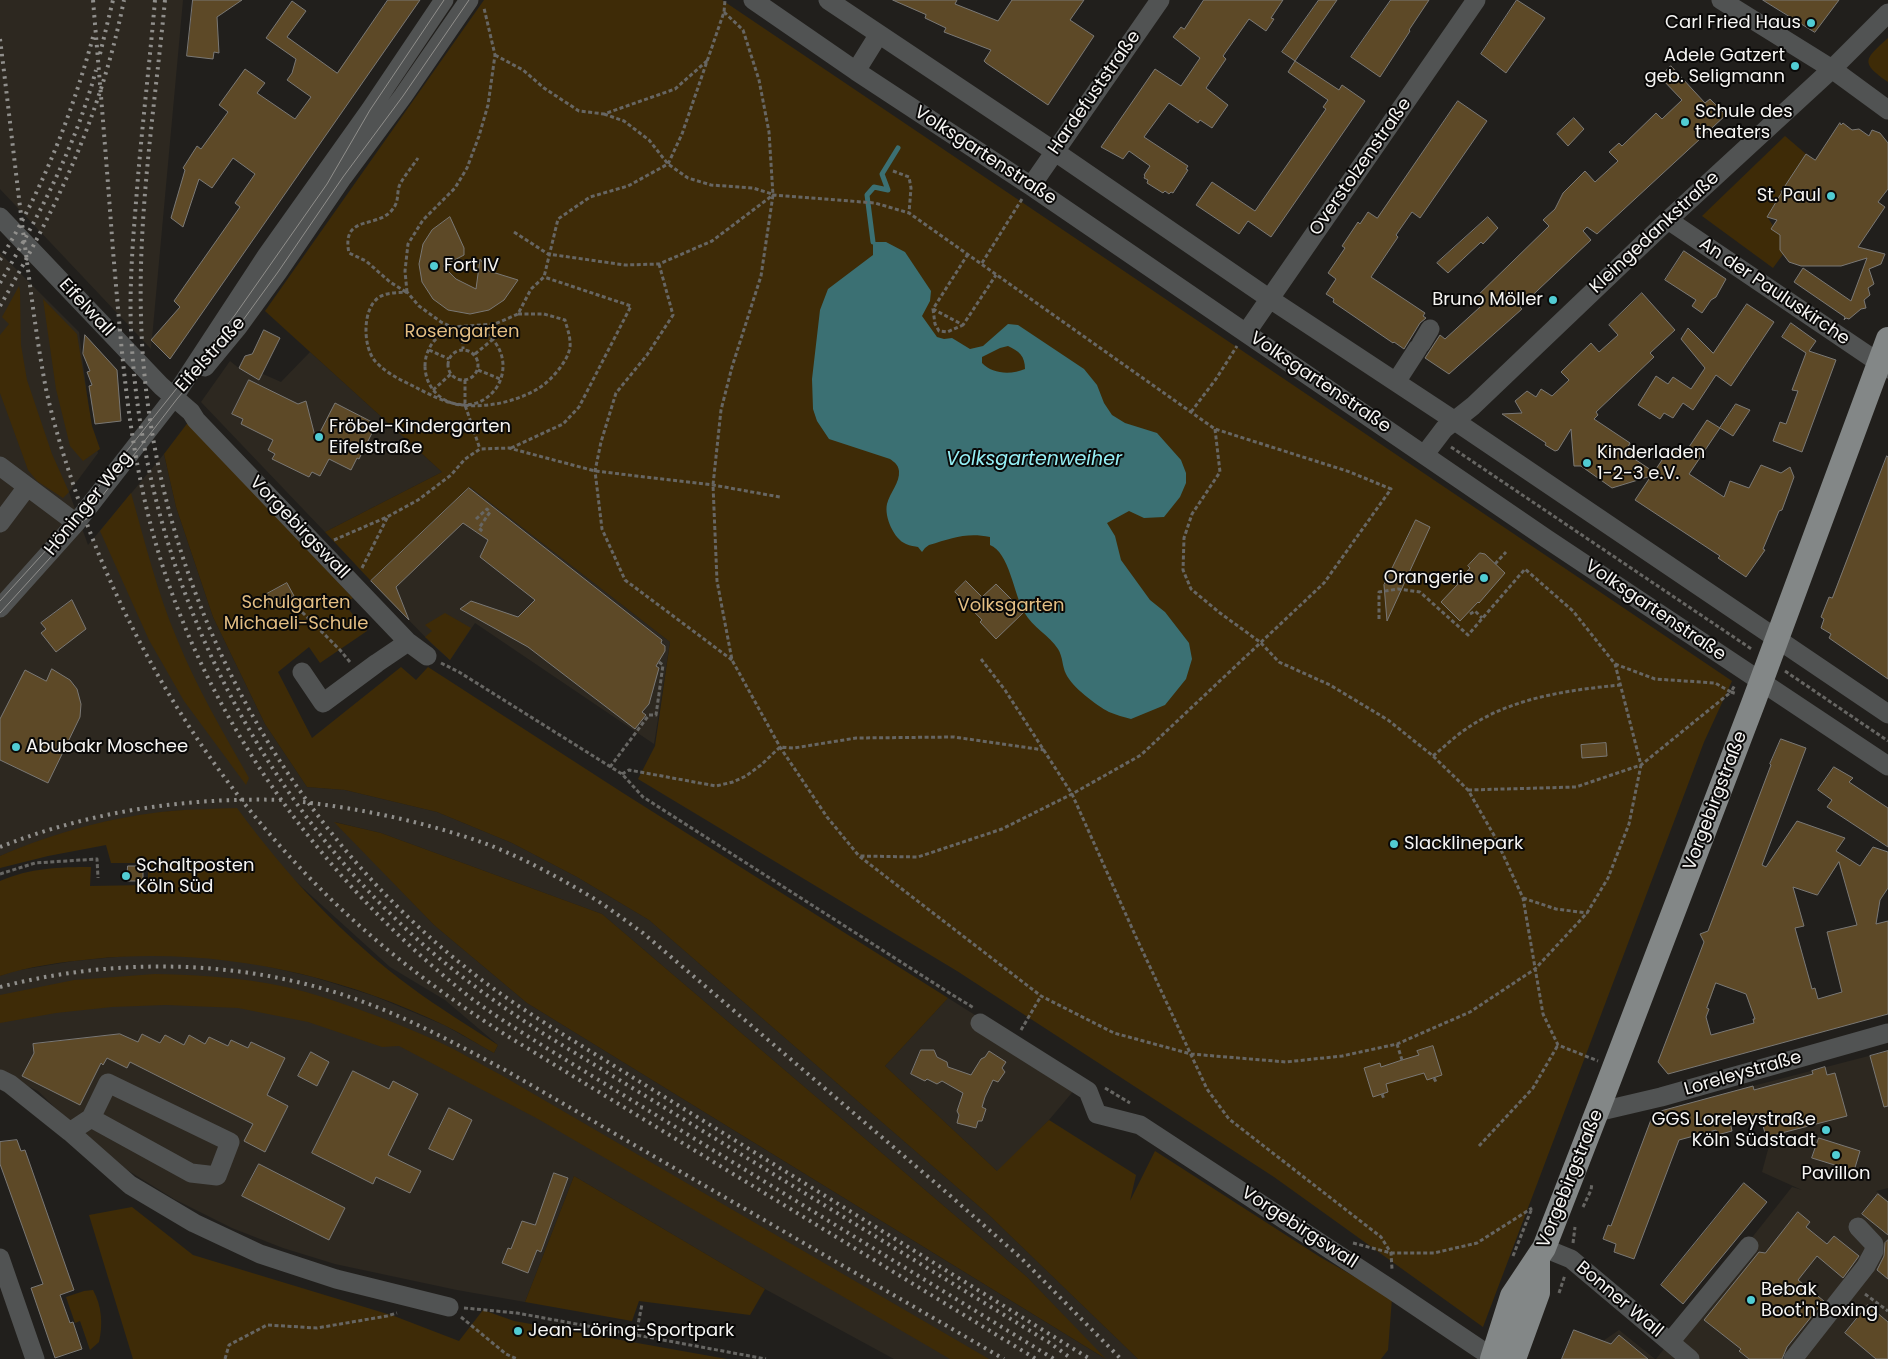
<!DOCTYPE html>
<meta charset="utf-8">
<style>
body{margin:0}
canvas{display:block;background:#211f1c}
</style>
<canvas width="1888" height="1359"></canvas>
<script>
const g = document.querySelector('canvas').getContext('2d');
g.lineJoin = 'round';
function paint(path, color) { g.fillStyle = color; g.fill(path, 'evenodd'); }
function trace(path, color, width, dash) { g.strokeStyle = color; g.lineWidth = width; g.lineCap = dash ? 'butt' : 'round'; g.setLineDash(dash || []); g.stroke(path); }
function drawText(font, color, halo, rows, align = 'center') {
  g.font = font + ' Poppins,sans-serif'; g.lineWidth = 4; g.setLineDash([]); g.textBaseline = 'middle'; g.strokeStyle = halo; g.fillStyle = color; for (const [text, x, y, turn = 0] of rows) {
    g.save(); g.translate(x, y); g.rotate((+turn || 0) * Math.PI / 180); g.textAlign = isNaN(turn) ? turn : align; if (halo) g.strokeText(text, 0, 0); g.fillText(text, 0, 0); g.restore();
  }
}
paint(new Path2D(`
 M0,0h183l-32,349 -151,-160z
 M0,253l79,79 12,95 7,26 -29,39 19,53 76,-91 12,53 37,110 52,107 42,63 38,3 92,22 75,31 65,34 72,43 340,295 149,144h-244l-129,-70 -191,-113 -49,126 -68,-12 -122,-26 -52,-16 -51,-20 -58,-29 -50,-31 -34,-26 -52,-51 -38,-18v-97l14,-5 60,-10 52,-5h69l53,6 65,15 61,19 70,29 50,28 4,-8 -53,-45 -55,-33 -151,-137 -11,-21 -57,2 -62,10 -69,20 -40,15zM335,822l46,11 221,81 425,363 77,81 -577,-355 -93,-78z
 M310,352l132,120 -117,60 -124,-130 29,-41 11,9 6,-3 34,15z
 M470,487l200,155 -16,102 -179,-121 -25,37 -17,-15 -62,-64z
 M948,998l133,84 -32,38 -51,52 -113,-106z
 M1888,1051v137l-12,3 12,9v159h-232l136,-172 10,3 -40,-18 7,-26 -16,-60z
 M1619,1330l36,29h-58l6,-18z`), '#2d2820');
paint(new Path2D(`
 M484,0h238l1010,681 -28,61 -221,585 -209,-150 -317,-206 -319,-192 17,-33 15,-104 -200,-155 -99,94 -46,-49 117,-60 -177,-161z
 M1888,38v44c-29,-20 -23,-23 0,-44z
 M1785,136l21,18 -14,24 -2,-1v3l-10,11 4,3 -17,22 6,10 -1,2h13l-5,12 4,13 -11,15 -71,-52z
 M19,286l1,5 1,54 6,35 25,74 17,38 -6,6 -26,-17 -9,-11 -28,-77v-58l9,-11 -7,-7z
 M43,299l34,35 15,92 8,23 -17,12 -13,-15 -14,-57z
 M189,421l164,177 -9,6 23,27 -47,32 -11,-16 -31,25 34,66 89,-71 15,13 12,-13 195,126 325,205 -63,68 112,105 52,-51 87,55 -6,26 25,-50 165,106 72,41 -4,52 -7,9h-243l-149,-144 -340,-295 -72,-43 -65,-34 -75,-31 -92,-22 -38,-3 -42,-63 -52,-107 -37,-110 -12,-53z
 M131,493c14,49 26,99 46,146 20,49 46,93 72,139l-3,7 -62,-84 -35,-61 -49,-109z
 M445,613l26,15 -21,32 -25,-23 7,-6 -7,-6z
 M237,808c50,68 107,130 175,180 27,20 57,38 86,57l-4,8c-17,-9 -33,-20 -50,-28 -109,-52 -230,-78 -351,-66 -31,3 -63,7 -93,17v-95c30,-13 59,-14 91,-14l-1,19 58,-1v-22h-37l-5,-18 -58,11 -48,12v-12c52,-23 115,-40 171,-45 22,-2 44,-2 66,-3z
 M334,822l47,11 221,81 425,363 79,82 -579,-356 -93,-78z
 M155,974c50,1 102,4 151,18 44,13 89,30 131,49 22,10 43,23 64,34l488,284h-39l-412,-240 -139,-73 -17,1 -74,-25 -70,-14 -72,-3 -54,2 -56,6 -56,10v-28l74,-15z
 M574,1176l191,113 -15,26 -111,-14 -7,20 -107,-19z
 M132,1207l61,48 201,61 65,25 24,-31 31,11 213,38h-594l-44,-144z
 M93,1290c9,16 10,35 6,52l-9,8 -10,-29 -5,2 -9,-26 18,-6z`), '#3e2b07');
paint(new Path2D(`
 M873,242h13l19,10 26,39 -1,10 -8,15 15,21 7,2 8,-1 18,11 13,-3 25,-22 10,1 66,44 13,16 7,18 8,12 13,8 32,10 24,27 5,13v10l-6,14 -16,20 -20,1 -15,-7 -22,12 8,13 6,24 29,40 15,12 24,31 3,16 -6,20 -21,26 -34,14c-7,-2 -15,-4 -22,-7 -13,-7 -37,-25 -43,-38 -4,-8 -3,-17 -8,-25 -9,-14 -25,-21 -34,-37 -10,-18 -15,-60 -34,-67v-8c-23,-5 -38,1 -61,8l-4,3 -3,4 -4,-5c-3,-1 -8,-1 -12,-3 -12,-5 -22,-27 -19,-40 3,-12 13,-21 12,-33 -1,-7 -5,-9 -9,-12l-61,-20 -12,-18 -4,-12 -1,-30 8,-69 8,-21 45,-34zM1008,346c11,5 17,10 17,23 -14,6 -33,5 -43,-6v-6l18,-9z`), '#3b7073');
trace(new Path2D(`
 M873,242l-6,-47 7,-8 14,3 -6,-16 16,-26`), '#3b7073', 5);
const building = new Path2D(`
 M193,0h49l-25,17 2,36 -5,-1 -1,7 -26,-3z
 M388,0h32l-250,359 -19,-19 29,-33 -6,-6 66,-94 -5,-4 20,-29 -22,-16 -21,30 -13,-9 -16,48 -12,-9 14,-48 -2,-2 14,-22 4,3 27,-37 -9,-7 26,-36 20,14 -8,10 38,26 16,-22 -24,-17 5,-7 4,-14 -30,-21 26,-37 14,10 -19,26 50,36z
 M893,0h64l-2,4 43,17 14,-21h72l-14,20 24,16 -46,69 -62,-42 -2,-2 7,-11 -47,-18 2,-4 -21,-10 1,-3z
 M1204,0h79l-12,18 3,1 -8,12 -17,-12 -26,37 3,3 -20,29 22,17 -16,23 -12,-8 -2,3 -29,-20 -25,34 44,29 -2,3 2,1 -15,23 -2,-1 -2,2 -4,-3 -2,2 -16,-10 1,-3 -4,-2 1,-2 -1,-1 6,-9 -21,-15 -6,8 -22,-12 54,-78 26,17 19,-28 -27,-21 8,-10 3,2z
 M1319,0h18l-42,61 44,29 3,-5 23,16 -94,136 -23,-16 -9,13 -43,-29 16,-23 43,29 71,-102 -3,-2 5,-7 -40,-28 7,-11 -13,-9z
 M1391,0h38l-20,30 1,1 -30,46 -29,-20z
 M1517,0l28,18 -39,55 -25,-19z
 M1763,0h76l-24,32z
 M1671,66l34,37 5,-4 16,16 -129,119 -10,-7 -4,4 8,9 -71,67 2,2 -73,65 -24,-16 15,-23 5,4 35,-32 -7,-7 76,-74 -6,-6 12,-11 8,-16 22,-22 10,11 23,-21 -9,-9 10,-9 3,3 34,-33 6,6 20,-19 -22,-23z
 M1458,101l29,20 -67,97 -8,-6 -16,23 2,2 -27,40 54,36 -2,3 3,2 -6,5 -16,26 -10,-7 -1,1 -60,-41 1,-3 -8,-5 10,-15 -8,-6 17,-25 -3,-2 16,-24 2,2 8,-12 9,6z
 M1574,118l10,11 -16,17 -11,-12z
 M1840,123l1,2 2,-2 9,7 7,-1 10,7 3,-6 8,3 8,10v46l-10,13 7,5 -27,40 27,7 -4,10 -12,5 5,15 -6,4 2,7 -6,5 2,8 -5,1 -12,10 -3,-1 -2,2 1,-3 -51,-35 9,-14 48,33 16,-43 -26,8h-40l-12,-4 -9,-12v-15l-9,-6 6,-9 -10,-3 15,-25h-1l25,-38 9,6z
 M450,217l14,31v7l-21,11 13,13 20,10 4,-30 9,12 29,9 -14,20 -15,10 -19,4 -22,-4 -15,-11 -11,-17 -3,-18 4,-20 9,-14z
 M1488,217l10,11 -15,16 -2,-2 -33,31 -11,-10z
 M1684,251l42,28 -10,18 -5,3 -9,13 -10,-7 4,-6 -31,-20z
 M1642,293l33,37 -25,23 4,4 -58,55 2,3 -4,4 36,24 -2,4 8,5 -3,6 21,14 14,-21 6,-1 9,6 24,-36 13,8 -31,46 35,23 6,-16 19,7 12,-23 20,8 9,-6 4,10 -12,33 -3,1 -16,38 2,1 -19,27 -28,-19 2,-2 -85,-56 16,-24 -39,12 -31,-22h-7l-3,-37 -13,21 -3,1 -10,-6 1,-2 -44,-29 20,-1 -7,-12 12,-10 9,6 5,-8 11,7 17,-16 -8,-8 30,-29 8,9 19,-17 -9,-10z
 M1747,304l27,18 -43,64 -15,-11 -23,35 -10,-7 -10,15 -9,-5 -4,6 -22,-14 18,-29 12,8 5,-7 18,12 14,-21 -24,-29 7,-11 25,25z
 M1791,323l25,18 -7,10 27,9 -34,92 -29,-11 7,-19 6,2 12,-33 -6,-1 14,-37 -24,-16z
 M264,330l16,8 -21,42 -20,-12 6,-12 7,-2z
 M85,335l32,35 4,51 -26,3 -6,-38 3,-1 -5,-13 3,-1 -7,-17z
 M249,380l49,24 8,-3 10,39 19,-37 39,20 -4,7 3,1 -14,28 -2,-1 -6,12 -22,-11 -9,17 -8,-4 -3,5 -37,-18 3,-5 -7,-4 5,-10 -32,-16 2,-5 -11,-5z
 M1736,404l14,6 -17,26 -13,-8z
 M1887,456l1,1v222l-59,-41 2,-4 -10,-6 3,-9 -3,-2 8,-20 3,1z
 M469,488l193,152 -1,3 4,3v5l-9,15 3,2 -10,36 -7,8 4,3 -11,14 -107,-82 -68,-38 11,-8 47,16 17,-17 -55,-43 8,-17 -25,-17 -67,64 13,33 -38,-39z
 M1416,520l14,7 -43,94 -3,-36z
 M1480,553l5,1 20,19 -26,30 -1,-1 -18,19 -19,-19 17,-18 -1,-1 13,-15 -2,-2z
 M966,581l16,16 14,-13 28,28 -28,27 -16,-17 2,-2 -27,-28z
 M287,583l7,13 -22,12 -7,-13z
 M72,600l14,29 -30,23 -15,-19 5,-4 -5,-6z
 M52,669l18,11 7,9 4,15 -1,13 -32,66 -48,-23v-41l25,-49 21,11z
 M1781,739l25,9 -44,117 4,2 31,-46 48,17 -9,13 24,15 13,-19 15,5v36l-8,12 -4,24 12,-3v93l-220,60 -10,-12 46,-120 -4,-8 8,-3 63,-166 -1,-1zM1839,862l18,63 -30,7 15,60 -24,7 -3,-11 -3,1 -17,-61 9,-2 -11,-39 24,8zM1716,983l30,11 9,25h-2l1,4 -43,12 -5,-18 3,-8 -2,-1z
 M1606,743l1,13 -25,2 -1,-13z
 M1834,767l19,11 -4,4 39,26v39l-61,-40 5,-7 -14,-10z
 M128,866h15v15h-16z
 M120,1034l18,8 4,-8 18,9 5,-8 19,10 5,-10 16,9 4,-7 19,9 3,-6 17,8 3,-6 34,16 -18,37 21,11 -23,46 -21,-11 9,-17 -123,-62 -3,6 -20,-10 -4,7 -2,-2 -21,42 -58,-29 12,-23 -1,-9z
 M1433,1046l9,29 -15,5 -3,-7 -38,11 2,8 -15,5 -9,-29 16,-5 1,4 21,-7 17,-5 -2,-4z
 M921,1050h13l3,7 10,5 1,5 23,8 10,-16 4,-2 4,-6 17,11 -4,6 3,4 -7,10 -5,-2 -8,17 -3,10 4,2 -4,12h-4l-2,7 -19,-5 2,-8 -2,-4 6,-18 -21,-12 -5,3 -10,-5 -2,2 -14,-7z
 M1888,1051v55l-4,1 -14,-51z
 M311,1052l18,10 -12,24 -19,-10z
 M1825,1067l2,8 8,-2 12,43 -81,21 -6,-23 -30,7 2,10 -15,4 -1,-5 -37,10 -45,119 -20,-7 2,-8 -13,-5 5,-14 3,1 41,-109 5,-5 96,-26 1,4 59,-16 -1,-3z
 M353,1071l36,18 4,-8 25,13 -30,61 33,16 -11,22 -34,-16 -3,7 -61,-31z
 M449,1108l23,12 -19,40 -24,-11z
 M1819,1138l41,13 -6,20 -42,-13z
 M17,1140l4,11 4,-1 49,140 -14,5 10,28 3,-1 9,27 -27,9 -24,-70 12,-4 -43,-120v-22z
 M259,1164l86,44 -16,32 -87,-44z
 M554,1173l14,5 -27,74 -4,-2 -9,23 -26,-10 6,-15 3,1 11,-28 13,4z
 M1744,1183l23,19 -84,102 -22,-19z
 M1878,1194l10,8v33l-26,-21z
 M1798,1212l12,10 -4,5 21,17 7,-8 25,20 -16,22 -26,-22 -19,24 26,21 -37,46 -5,12h-33l-10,-8 2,-2 -37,-29 55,-68 6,1z
 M1888,1240v39l-11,-9 7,-14 1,-13z
 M1868,1305l20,17v37h-12l-31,-26z
 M1574,1330l37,14 8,-9 29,24h-86z`);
paint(building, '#5d4927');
trace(building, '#7a7875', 1);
trace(new Path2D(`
 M724,12l19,18 16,50 10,52 4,63 -12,81 -29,91 -11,43 -8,75 4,96 15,79 48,87 47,70 32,39 182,140 73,37 77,21 95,8 56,-6 55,-12 73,-32 65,-43 52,-56 21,-35 21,-54 12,-59 -26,-101 -42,-53 -48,-42 -57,66 -48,-43 -22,-3 -19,3v28
 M495,55l28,15 21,18 35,23 25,3 71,-25 33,-29
 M604,114l20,7 25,19 19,24 20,14 23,7 42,3 19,6
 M893,171l16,6 2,11 -2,25
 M514,232l34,22 77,11 34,-1 53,-23 61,-46 102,8 34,10 306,216 135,43 41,17 -67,94 -183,172 -69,39 -70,35 -84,28 -59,-1
 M968,254l-35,55 30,16 33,-50
 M982,263l40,-64
 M659,264l14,51 -26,40 -31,38 -15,49 -6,29 7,58 23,51 107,80
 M406,292l-16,-10 -24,-21 -17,-8c-8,-39 28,-24 43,-43 8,-9 4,-17 8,-26 5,-9 12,-17 18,-26
 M407,292l-2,-21 3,-27 15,-24 32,-32 12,-20 12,-32 9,-31 7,-50 -11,-47
 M933,309l2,15 4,7 8,1 16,-7
 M518,314h26l21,6c2,8 5,15 5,23 2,14 -19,38 -31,45 -24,15 -60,22 -87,15 -13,-3 -27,-11 -39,-17 -14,-7 -27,-13 -38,-25 -12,-14 -13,-51 3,-63 8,-6 19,-5 29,-6l12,14 22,16 11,5 43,-3 23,-10 13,-25 13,-12 14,-58 32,-22 38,-11 40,-22 14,-30 42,-122 1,-12
 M463,327v22
 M425 366a39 39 0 1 1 78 0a39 39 0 1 1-78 0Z
 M448 365a15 15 0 1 1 30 0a15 15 0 1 1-30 0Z
 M429,350l20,9
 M475,354l17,-14
 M478,370l22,9
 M465,380v25l15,44
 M433,390l18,-16
 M1191,412l25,-33 21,-33
 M1215,429l5,43 -28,42 -8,24 -1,32 8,19 29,24 40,29 19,20 51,23 58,35 45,36 35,34 27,47 28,61 20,116 15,31 40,16
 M1451,447l302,203
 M511,448l52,-24 16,-17 52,-101 -87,-29
 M476,519l11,-10 3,3 -11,16 4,4
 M334,540l53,-23 31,-17 33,-25 14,-16 15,-10 29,-1 86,23 118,14 67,12
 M1495,564l11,-12
 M362,568l25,-50
 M293,603l47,47 10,12
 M1470,614l5,-3 7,7
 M981,659l24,31 67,104 64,143 71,152 22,30 152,118 10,16 1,16
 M441,663l18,9 163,102 21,23 308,197 23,14
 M1615,664l40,15 60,4 16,9 4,-7
 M1785,671l103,70
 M1433,756c11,-9 21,-19 33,-27 44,-31 102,-39 154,-44
 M610,767l39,-52h7l7,-50 -4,-3
 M622,774l7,-4 87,16 17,-4 13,-6 15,-11 19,-18 14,1 62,-10 98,-1 90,13
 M1468,790l108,-3 65,-22 90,-73 6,2
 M0,874l35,-11 62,-4 1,19
 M1523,898l33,11 31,4
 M1021,1030l20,-34
 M1397,1044l5,16
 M1434,1078l2,4
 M1105,1088l25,15
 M1382,1094l2,5
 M1479,1146l54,-58 25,-43
 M1583,1207l8,-17 1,-7
 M1353,1243l38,10h43l43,-10 55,-35
 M1573,1243l2,-16
 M1513,1256l19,-48
 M1559,1293l6,-18
 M1865,1294l23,17
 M464,1308l53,5 249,46
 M461,1317l45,37 11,5
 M636,1335l6,-31
 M225,1359l4,-14 38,-20 50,3 70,-12 10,-3`), '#676663', 3, [4, 2.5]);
trace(new Path2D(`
 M753,0l103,71 175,115 516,353 341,227
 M828,0l226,151 216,148 185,122 433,293
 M1721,0l111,69 56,41
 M856,71l23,-37
 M1031,186l129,-186
 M0,217l161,169 30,26 5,8 212,222 19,14
 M1668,220l220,149
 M1246,333l230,-333
 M1421,344l9,-15
 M205,367l33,-40 40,-55 65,-95 60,-81 66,-96
 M1396,382l22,-34
 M1425,454l19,-25 29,-23 195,-186 164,-151 56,-56
 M0,466l76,57
 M0,523l27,-36
 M0,608l76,-85 98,-126 93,-142 103,-145 74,-110
 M302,672l21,31 54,-40 31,-21
 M980,1023l108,68 9,23 43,11 252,165 101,68
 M0,1079l10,5 60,48 60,53 64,38 66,31 76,25 113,28
 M1597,1112l64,-15 227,-64
 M70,1132l21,-14 100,55 26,3 13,-34 -122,-59 -17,35
 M1544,1248l27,11 119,100
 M0,1258l35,101
 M1670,1342l79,-96
 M1793,1359l73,-93 8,-15v-7l-16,-17`), '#515353', 19);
trace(new Path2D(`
 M1492,1359l20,-63 32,-48 58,-149 152,-398 134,-362
 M1514,1359l24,-66v-34`), '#838787', 24);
trace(new Path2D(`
 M0,601l60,-66 175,-220 92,-131 43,-74 74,-110
 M0,613l79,-87 98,-127 61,-72 40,-55 65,-95 60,-81 66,-96`), '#908f8c', 1);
trace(new Path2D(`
 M93,0c7,84 14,167 20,251 7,78 12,156 28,232 40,199 160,376 315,503 26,22 56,40 84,58l514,315
 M155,0c-5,59 -12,118 -17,177 -4,51 -9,102 -7,154 10,222 111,442 272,595 43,41 91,76 141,108l506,309 22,16
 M165,0c-10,105 -27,211 -24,317 5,212 95,421 241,574 27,28 56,55 87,79 26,21 54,39 82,57l539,332
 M0,39c8,64 15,128 23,192 7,53 13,106 23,158 10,46 25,90 41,135 63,168 170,322 312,435 35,28 72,54 110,78l527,322
 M100,54l13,-54
 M0,260c42,-69 72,-146 93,-223
 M0,283c39,-67 76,-138 96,-213
 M0,306c58,-101 101,-191 124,-306
 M303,802c60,7 121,20 178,40 39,14 77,35 112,56 18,11 34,24 50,35l303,259 75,66 100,101
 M0,847c91,-36 187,-50 285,-47
 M0,987c120,-31 252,-28 369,17 47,18 91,42 136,66l499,289`), '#908f8c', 4, [2.5, 5]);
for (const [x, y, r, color] of [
 [1811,23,5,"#51ccd3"],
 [1795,66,5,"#51ccd3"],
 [1685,122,5,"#51ccd3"],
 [1831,196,5,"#51ccd3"],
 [434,266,5,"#51ccd3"],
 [1553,300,5,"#51ccd3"],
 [319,437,5,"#51ccd3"],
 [1587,463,5,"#51ccd3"],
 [1484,578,5,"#51ccd3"],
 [16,747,5,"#51ccd3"],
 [1394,844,5,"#51ccd3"],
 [126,876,5,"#51ccd3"],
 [1826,1130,5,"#51ccd3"],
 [1836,1155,5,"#51ccd3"],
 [1751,1300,5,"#51ccd3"],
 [518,1331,5,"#51ccd3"]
]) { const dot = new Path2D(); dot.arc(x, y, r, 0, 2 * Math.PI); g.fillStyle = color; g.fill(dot); trace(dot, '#0a0908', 2); }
drawText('18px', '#f6f5f3', '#0a0908', [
 ["Carl Fried Haus",1801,23,"right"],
 ["Adele Gatzert",1785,56,"right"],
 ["geb. Seligmann",1785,77,"right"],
 ["Schule des",1695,112],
 ["theaters",1695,133],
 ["St. Paul",1821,196,"right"],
 ["Fort IV",444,266],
 ["Bruno Möller",1543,300,"right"],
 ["Fröbel-Kindergarten",329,427],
 ["Eifelstraße",329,448],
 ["Kinderladen",1597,453],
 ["1-2-3 e.V.",1597,474],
 ["Orangerie",1474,578,"right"],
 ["Abubakr Moschee",26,747],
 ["Slacklinepark",1404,844],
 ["Schaltposten",136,866],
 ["Köln Süd",136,887],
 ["GGS Loreleystraße",1816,1120,"right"],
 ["Köln Südstadt",1816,1141,"right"],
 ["Pavillon",1836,1174,"center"],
 ["Bebak",1761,1290],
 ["Boot'n'Boxing",1761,1311],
 ["Jean-Löring-Sportpark",528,1331]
], 'left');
drawText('18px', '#f6f5f3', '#0a0908', [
 ["Hardefuststraße",1095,93,-55],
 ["Volksgartenstraße",985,156,33],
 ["Overstolzenstraße",1361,167,-55],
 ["Kleingedankstraße",1655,233,-43],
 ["An der Pauluskirche",1774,292,34],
 ["Eifelwall",86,308,47],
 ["Eifelstraße",211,355,-48],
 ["Volksgartenstraße",1320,383,34],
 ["Höninger Weg",89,504,-51],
 ["Vorgebirgswall",299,528,46],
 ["Volksgartenstraße",1655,611,34],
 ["Vorgebirgstraße",1716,801,-69],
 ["Loreleystraße",1743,1074,-16],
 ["Vorgebirgstraße",1571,1179,-68],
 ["Vorgebirgswall",1299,1228,33],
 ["Bonner Wall",1619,1300,40]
]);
drawText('18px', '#e3be83', '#0a0908', [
 ["Rosengarten",462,332],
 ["Schulgarten",296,603],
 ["Michaeli-Schule",296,624],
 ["Volksgarten",1011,606]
]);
drawText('italic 19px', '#96f0f6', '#0a0908', [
 ["Volksgartenweiher",1034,460]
]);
</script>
